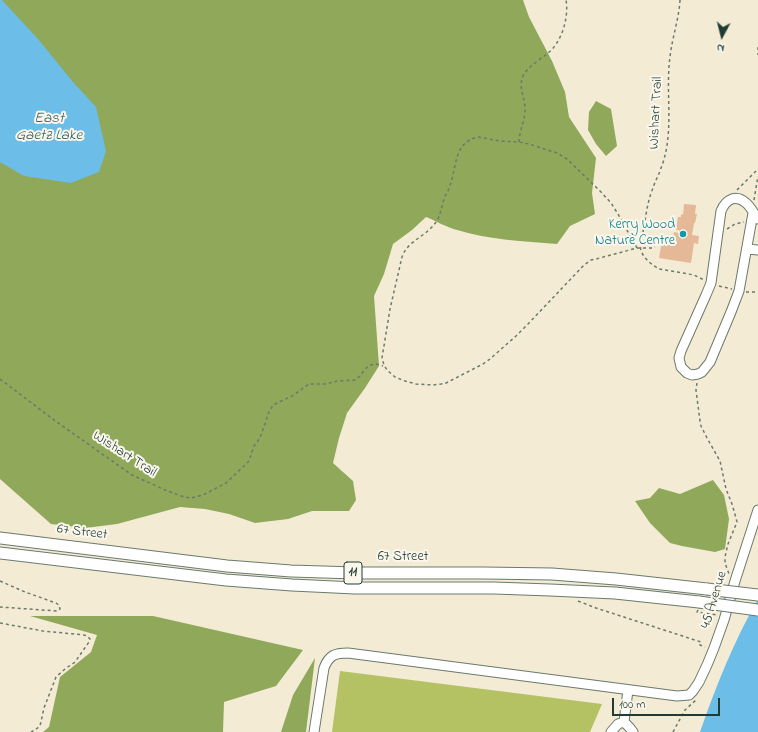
<!DOCTYPE html>
<style>
body{margin:0}
#map{position:relative;width:758px;height:732px;overflow:hidden;background:#f4ebd5;font-family:"Indie Flower",sans-serif}
canvas{display:block}
.north{position:absolute;left:702px;top:16px;width:40px;height:40px;-webkit-text-stroke:3px #fbf7ec;paint-order:stroke;rotate:187deg;font-size:11px;font-weight:700;line-height:16px;text-align:center;color:#1f3d34}
.north::after{content:'';display:block;margin:auto;width:14px;height:18px;background:#1f3d34;clip-path:polygon(50% 0,100% 100%,50% 72%,0 100%)}
.scale{position:absolute;left:612px;top:698px;width:108px;height:18px;box-sizing:border-box;border:2px solid #1f3d34;border-top:0;padding-left:5px;font-size:12px;line-height:14px;white-space:nowrap;color:#1f3d34;-webkit-text-stroke:3px #fbf7ec;paint-order:stroke}
</style>
<div id="map">
<canvas width="758" height="732"></canvas>
<div class="north">N</div>
<div class="scale">100 m</div>
</div>
<script>
const g = document.querySelector('canvas').getContext('2d');
g.lineJoin = 'round';
function paint(path, color) { g.fillStyle = color; g.fill(path, 'evenodd'); }
function trace(path, color, width, dash) { g.strokeStyle = color; g.lineWidth = width; g.lineCap = dash ? 'butt' : 'round'; g.setLineDash(dash || []); g.stroke(path); }
function drawText(font, color, halo, rows, align = 'center') {
  g.font = font + ' "Indie Flower",sans-serif'; g.lineWidth = 4; g.setLineDash([]); g.textBaseline = 'middle'; g.strokeStyle = halo; g.fillStyle = color; for (const [text, x, y, turn = 0] of rows) {
    g.save(); g.translate(x, y); g.rotate((+turn || 0) * Math.PI / 180); g.textAlign = isNaN(turn) ? turn : align; if (halo) g.strokeText(text, 0, 0); g.fillText(text, 0, 0); g.restore();
  }
}
paint(new Path2D(`
 M340,671l262,33 -12,28h-258z`), '#b4c264');
paint(new Path2D(`
 M0,0h523l6,17 23,44 13,31 4,25 27,41 -4,35 3,21 -25,12 -13,18c-33,-3 -68,-4 -100,-14 -11,-3 -21,-9 -31,-13l-14,13 -19,14 -9,30 -10,22 5,70 -14,22 -18,25 -8,25 -6,25 20,18 3,19 -7,11h-37l-24,8 -33,4 -26,-9 -24,-5 -25,-2 -63,17 -32,4 -34,-4 -51,-45z
 M596,101l15,8 6,37 -11,10 -10,-12 -8,-14 1,-18z
 M713,480l11,15 5,24 -4,30 -10,3 -33,-6 -12,-3 -20,-20 -15,-22 15,-3 9,-10 21,6z
 M30,616h123l150,34 -27,36 -52,16 -1,30h1h-181l6,-5 11,-50 31,-25 6,-17z
 M315,658l-9,74h-25l12,-37z`), '#8fa85a');
paint(new Path2D(`
 M0,0h2l36,39 35,43 23,25 10,44 -7,21 -28,11 -47,-7 -24,-14z
 M758,599v133h-58c16,-46 34,-91 58,-133z`), '#6cbde7');
paint(new Path2D(`
 M684,204l12,1 -1,9h2l-2,9h-1l-2,12 7,1 -1,8 -4,-1 -3,20 -32,-5 3,-18 10,2 2,-10 5,1v-3h-3l2,-13h3v-3l2,1z`), '#e5b897');
const minor = new Path2D(`
 M753,213l-14,78 -8,21 -21,50 -8,10 -4,2 -6,1 -5,-2 -6,-6 -2,-9 2,-7 25,-56 5,-12 10,-72c5,-12 15,-17 25,-8 5,4 8,11 12,16
 M747,249l11,1
 M624,722l4,-32
 M624,722l6,6 3,4
 M314,732l10,-64c5,-13 11,-15 24,-15l329,43 12,-1 4,-4 6,-9 8,-17 7,-17 10,-28 11,-39 23,-71
 M611,732l7,-8 6,-2`);
const major = new Path2D(`
 M0,538l227,28 64,5 64,2h129l68,1 64,5 91,10
 M0,553l226,27 66,5 63,3h139l56,2 65,3 84,9`);
trace(minor, '#6a7a6c', 11);
trace(major, '#6a7a6c', 13);
trace(new Path2D(`
 M680,0c-1,19 -8,38 -10,57 -5,36 5,76 -9,111 -2,7 -6,13 -8,20 -6,14 -7,29 -10,44 -1,5 -4,13 -2,18 2,8 11,15 18,19l35,6 10,5
 M758,47v8
 M478,137l22,4 19,1 10,2 28,9 10,6 34,33 10,11 7,11 19,34 -41,11 -5,1 -7,5 -56,59 -12,12 -26,23 -7,5 -37,19 -5,1 -8,1 -17,-1 -11,-3 -10,-4 -8,-7 -3,-5 -2,-7 8,-49 12,-52c6,-17 24,-20 34,-35 5,-7 5,-15 8,-23 1,-4 4,-7 5,-11 8,-19 4,-46 29,-51z
 M519,142c0,-11 7,-24 6,-33 0,-11 -7,-22 -2,-33 5,-10 17,-16 25,-23 14,-11 21,-36 18,-53
 M737,190l21,-21
 M754,200l4,-24
 M727,229l8,-5 9,-2
 M637,248h16l2,-1
 M719,286l13,3
 M746,292h12
 M0,379l54,41 78,55 33,15 19,7 7,1 12,-3 23,-12 20,-19 3,-3 5,-15 6,-8 9,-26 4,-7 19,-9 17,-12h16l13,-3 17,-1 5,-4 5,-7 5,-4 6,-1 7,2
 M697,383l-1,7 4,31 1,5 6,12 13,23 6,28 6,15 4,14 1,4 -9,22 -3,13v6l4,11
 M0,581l25,11 31,11 3,2 1,4 -1,1 -2,1 -57,-4
 M578,601l18,7 105,34 -1,3 5,2
 M698,610l-1,2 20,3
 M0,623l43,8 41,4 3,1 3,3 -1,3 -14,20 -10,7 -9,8 -12,31 -4,18 -5,4 -4,2
 M673,732l12,-22 12,-11`), '#6a7a6c', 1.5, [3, 3]);
trace(minor, '#fff', 9);
trace(major, '#fff', 11);
const majorBridge = new Path2D(`
 M707,589l51,6
 M699,602l59,8`);
trace(majorBridge, '#6a7a6c', 13, []);
trace(majorBridge, '#fff', 11);
for (const [x, y, r, color] of [
 [683,234,4,"#0f9aa8"]
]) { const dot = new Path2D(); dot.arc(x, y, r, 0, 2 * Math.PI); g.fillStyle = color; g.fill(dot); trace(dot, '#fbf7ec', 1.5); }
for (const [x, y, w] of [
 [353,573,18]
]) { const box = new Path2D(); box.roundRect(x - w / 2, y - 11, w, 22, 3); g.fillStyle = '#fbf7ec'; g.fill(box); trace(box, '#1f3d34', 1); }
drawText('bold 13px', '#1f3d34', null, [
 ["11",353,573]
]);
drawText('14px', '#1f3d34', '#fbf7ec', [
 ["Wishart Trail",657,113,-87],
 ["Wishart Trail",124,455,33],
 ["67 Street",82,533,7],
 ["67 Street",403,558],
 ["45 Avenue",715,600,-73]
]);
drawText('14px', '#0d838f', '#fbf7ec', [
 ["Kerry Wood",675,226],
 ["Nature Centre",675,242]
], 'right');
drawText('italic 15px', '#325d61', '#fbf7ec', [
 ["East",49,120],
 ["Gaetz Lake",49,137]
]);
</script>
